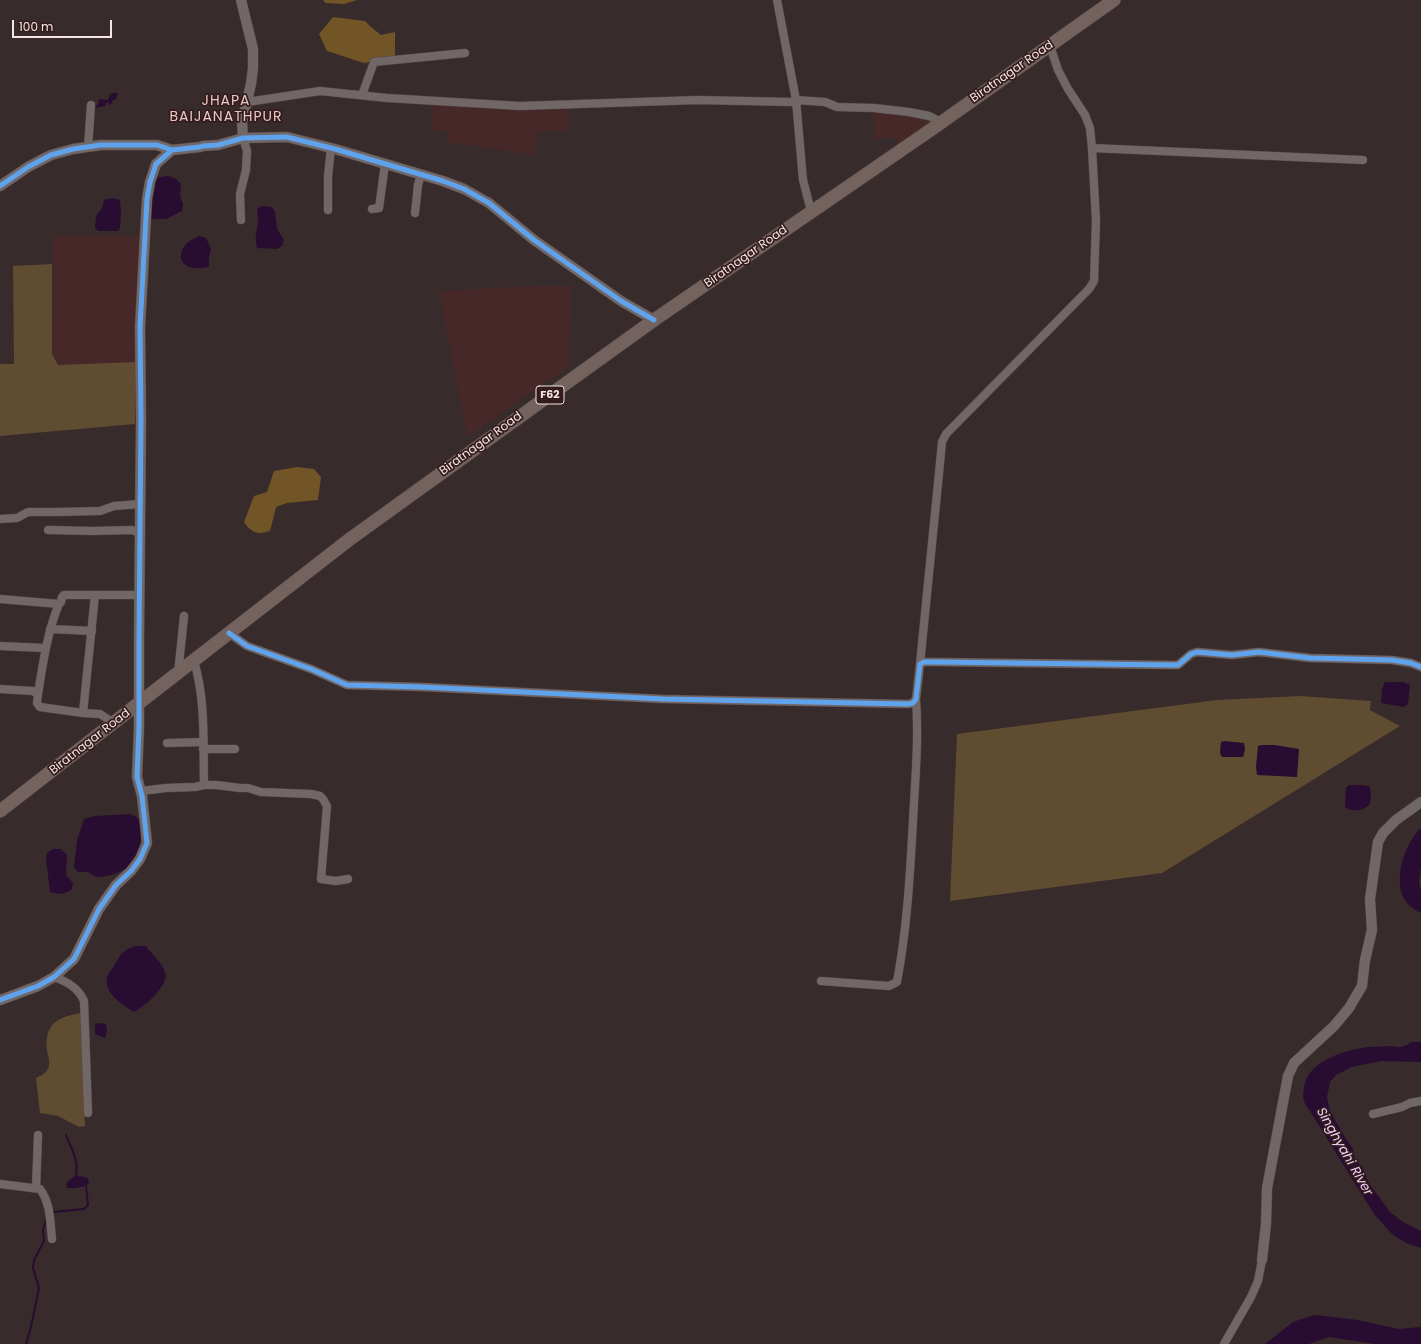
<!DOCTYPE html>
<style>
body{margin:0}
#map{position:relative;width:1421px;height:1344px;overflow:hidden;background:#382b2b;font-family:Poppins,sans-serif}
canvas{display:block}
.scale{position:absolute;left:12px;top:20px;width:100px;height:18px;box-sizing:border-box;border:2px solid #f6e5e5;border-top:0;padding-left:5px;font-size:12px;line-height:14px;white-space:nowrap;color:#f6e5e5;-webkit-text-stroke:3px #341b1c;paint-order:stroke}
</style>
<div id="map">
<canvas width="1421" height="1344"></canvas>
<div class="scale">100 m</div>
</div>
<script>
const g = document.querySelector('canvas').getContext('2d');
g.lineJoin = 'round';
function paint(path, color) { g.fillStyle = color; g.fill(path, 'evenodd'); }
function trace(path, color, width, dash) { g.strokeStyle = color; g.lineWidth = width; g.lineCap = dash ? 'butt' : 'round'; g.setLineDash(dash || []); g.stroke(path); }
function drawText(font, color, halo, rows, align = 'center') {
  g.font = font + ' Poppins,sans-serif'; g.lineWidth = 3.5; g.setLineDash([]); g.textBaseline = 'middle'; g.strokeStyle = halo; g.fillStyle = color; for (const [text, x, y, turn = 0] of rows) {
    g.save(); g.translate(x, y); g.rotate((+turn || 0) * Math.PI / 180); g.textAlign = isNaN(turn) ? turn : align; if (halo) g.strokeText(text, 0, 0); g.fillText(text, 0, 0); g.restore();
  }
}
paint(new Path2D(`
 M433,104l50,3 86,2v22h-32l-3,24 -87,-13 2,-11 -18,-1z
 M874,111l53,8 7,3 -34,24 -5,-8h-21z
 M53,235l86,1 -3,126 -78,3 -6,-11z
 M533,286h38l-2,80 -102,71 -28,-145 17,-2z`), '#462829');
paint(new Path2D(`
 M52,264v90l6,11 78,-3 -1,62 -135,12v-72h14l-1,-98z
 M1300,696l71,5 -1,9 30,16 -238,147 -212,28 7,-167 260,-34z
 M81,1013l4,113 -6,1 -21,-11 -18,-3 -4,-35c6,-3 11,-5 13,-12 1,-5 -1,-11 -2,-15 -3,-27 10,-34 34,-38z`), '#604c30');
paint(new Path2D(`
 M323,0h34l-13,4 -18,-1z
 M333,17l32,4 6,6 10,8 14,-3v25l-31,6 -37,-12 -8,-17z
 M297,467l17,2 7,8 -3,23 -31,3 -11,4 -6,24c-13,4 -18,2 -26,-9l10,-26 13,-4 7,-21z`), '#725526');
paint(new Path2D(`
 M113,93h5l-2,6 -3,1 -2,4 -2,1 -1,-3 -2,1 -1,3 -11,2v-2l4,-1 1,-6 9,1 2,-6z
 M168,176l8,3 5,5 -1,12 3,8 -1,7 -16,8h-16l1,-17 4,-24z
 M113,198l7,2 1,13 -1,15 -2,3h-20l-3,-3 1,-12 6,-8 2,-8z
 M263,206l9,1 3,5 2,17 7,11 -2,6 -5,3 -20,-1c-3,-12 0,-16 1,-27 1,-5 -2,-9 0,-13z
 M199,236l7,2 5,11 -2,8v9c-5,3 -8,2 -13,2 -16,0 -20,-15 -8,-26 3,-2 8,-4 11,-6z
 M1385,682h18l7,3 -2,19 -4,3 -23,-4 1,-14z
 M1225,741l19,2 1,7 -2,7h-21l-2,-4 1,-11z
 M1261,745h14l24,4 -2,28 -40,-2 -1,-8 2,-21z
 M1349,785h12l8,1 2,6 -1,12c-7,7 -16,9 -25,3l1,-19z
 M131,814l11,7c-1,21 -2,44 -25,52 -7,2 -12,4 -19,4 -4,0 -7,-4 -11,-5 -3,0 -6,0 -9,0l-4,-5 3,-27 7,-21 11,-3z
 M1421,828v38l-2,16 2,9v22c-8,-4 -16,-10 -19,-19 -7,-21 4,-52 19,-66z
 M53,849h8l6,6 -1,20 7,8 -1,6c-6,5 -14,6 -22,3l-4,-34 1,-5z
 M135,946h11c6,9 16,16 19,26 5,13 -21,35 -31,40 -12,-8 -30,-18 -27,-35 1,-4 5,-7 7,-11 7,-12 8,-15 21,-20z
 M99,1023l7,1 1,7 -2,7 -10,-4v-10z
 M1411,1042h10v20l-39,-1 -30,6 -16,8 -6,7 -3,15 3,14 14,25 9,13 2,12 7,5 6,16 22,30 13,10 18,9v17l-15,-5 -14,-9 -18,-20 -64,-103c-8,-9 -8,-16 -5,-28 6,-23 43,-34 64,-36 7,0 15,-1 22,-1 3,0 6,2 9,1 4,0 8,-3 11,-5z
 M76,1175l12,3 1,5 -3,3 -10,2h-9l-1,-5z
 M1314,1315l44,5 41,9 22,-2v17h-46l-46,-7 -20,7h-44l28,-22z`), '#290c31');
trace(new Path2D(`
 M66,1135c5,13 13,25 10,40
 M53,1212l31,-3 4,-4 -2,-19
 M26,1344l5,-17 8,-39 -6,-20 1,-8 10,-19 -1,-11 3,-10`), '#290c31', 2);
const minor = new Path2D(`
 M777,0l19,100 7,80 8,31
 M362,95l12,-33 91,-9
 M247,102l73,-11 67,7 133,8 177,-6 96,2 3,-2 29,2 12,5 37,1 35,4 20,4 12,6
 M88,147l3,-42
 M1092,148l271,12
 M372,209l7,-1 6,-44
 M328,210v-34l3,-28
 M415,213l3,-28 3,-11
 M241,220l-1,-26 6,-24 1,-19 -4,-13
 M0,519l17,-1 11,-6h27l45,-1 14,-5 26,-2
 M48,530l45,1 39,-1 8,3
 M0,599l59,5 2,-2 1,-5 2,-2h75
 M50,629l42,2
 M229,633l18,13 64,23 36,16 75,2 241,12 245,5 5,-1 3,-4 4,-35 4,-2h11l236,3h7l13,-11 6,-2 35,3 27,-3 51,6 82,2 19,3 10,4
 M0,646l45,2
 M194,661c12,40 9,83 10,124
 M920,664l20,-201 2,-21 4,-8 143,-145 5,-8 2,-60 -4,-73 -2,-20 -5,-13 -17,-26 -10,-19 -8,-24
 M178,674l6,-58
 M0,689l33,2 5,3 -1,9 3,4 43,6 17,1 14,9
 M38,694c5,-31 9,-61 21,-90
 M83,713l12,-118
 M167,743l36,-1
 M203,749h32
 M141,791l25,-3 29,-1 9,-2h12l24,3h8l13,4 50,2 9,2 3,3 4,7 -6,73 15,2 12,-2
 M54,977c12,4 25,12 30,24l4,112
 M821,981l68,5 8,-4c10,-53 13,-107 16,-161 2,-41 6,-81 3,-122
 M1373,1114l29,-7 8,-4 11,-2
 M0,1184l40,5c11,15 10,33 12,50
 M36,1188l2,-53
 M1224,1344l27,-47 7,-16 4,-21`);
const tertiary = new Path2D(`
 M241,0l12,49v19l-2,16 -9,38 1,16
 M0,186l28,-19 23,-12 22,-6 28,-4h56l15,5 28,-3 3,-1 15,-1 25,-7 44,-1 48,12 108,32 21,8 25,14 45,37 87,61 33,19
 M0,1000l38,-14 16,-9 20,-18 25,-50 17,-24 15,-14 9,-12 7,-16 -5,-47 -5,-19 2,-49v-88l2,-220 -1,-93 7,-128 3,-17 6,-18 16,-14
 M1262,1260l4,-36 1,-36 21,-112 6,-13 40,-37 15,-18 13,-22 3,-26 7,-30 -2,-31 8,-57 5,-9 13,-13 25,-18`);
const primary = new Path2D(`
 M0,811l350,-272 304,-219 278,-191 182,-129`);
trace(minor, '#524747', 9);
trace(tertiary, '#524747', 11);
trace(primary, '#524747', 14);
trace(minor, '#726767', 8);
trace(tertiary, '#726767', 10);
trace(primary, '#73625e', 13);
trace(new Path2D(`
 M0,186l28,-19 23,-12 22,-6 28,-4h56l15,5 28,-3 3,-1 15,-1 25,-7 44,-1 48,12 108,32 21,8 25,14 45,37 87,61 33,19
 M229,633l18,13 64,23 36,16 75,2 241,12 245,5 5,-1 3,-4 4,-35 4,-2h11l236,3h7l13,-11 6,-2 35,3 27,-3 51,6 82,2 19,3 10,4
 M0,1000l38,-14 16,-9 20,-18 25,-50 17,-24 15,-14 9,-12 7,-16 -5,-47 -5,-19 2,-49v-88l2,-220 -1,-93 7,-128 3,-17 6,-18 16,-14`), '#60a3ed', 5);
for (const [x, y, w] of [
 [550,395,28]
]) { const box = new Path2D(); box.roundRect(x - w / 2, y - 9, w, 18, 3); g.fillStyle = '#341b1c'; g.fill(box); trace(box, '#f6e5e5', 1); }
drawText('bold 11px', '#f6e5e5', null, [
 ["F62",550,395]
]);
drawText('12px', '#f6e5e5', '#341b1c', [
 ["Biratnagar Road",1012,72,-35],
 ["Biratnagar Road",746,257,-35],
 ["Biratnagar Road",481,444,-36],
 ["Biratnagar Road",90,742,-38]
]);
drawText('italic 13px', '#efd0fb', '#341b1c', [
 ["Singhyahi River",1344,1152,60]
]);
g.letterSpacing = '1px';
drawText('14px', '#e7c6c6', '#341b1c', [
 ["JHAPA",226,101],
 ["BAIJANATHPUR",226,117]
]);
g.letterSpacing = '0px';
</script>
